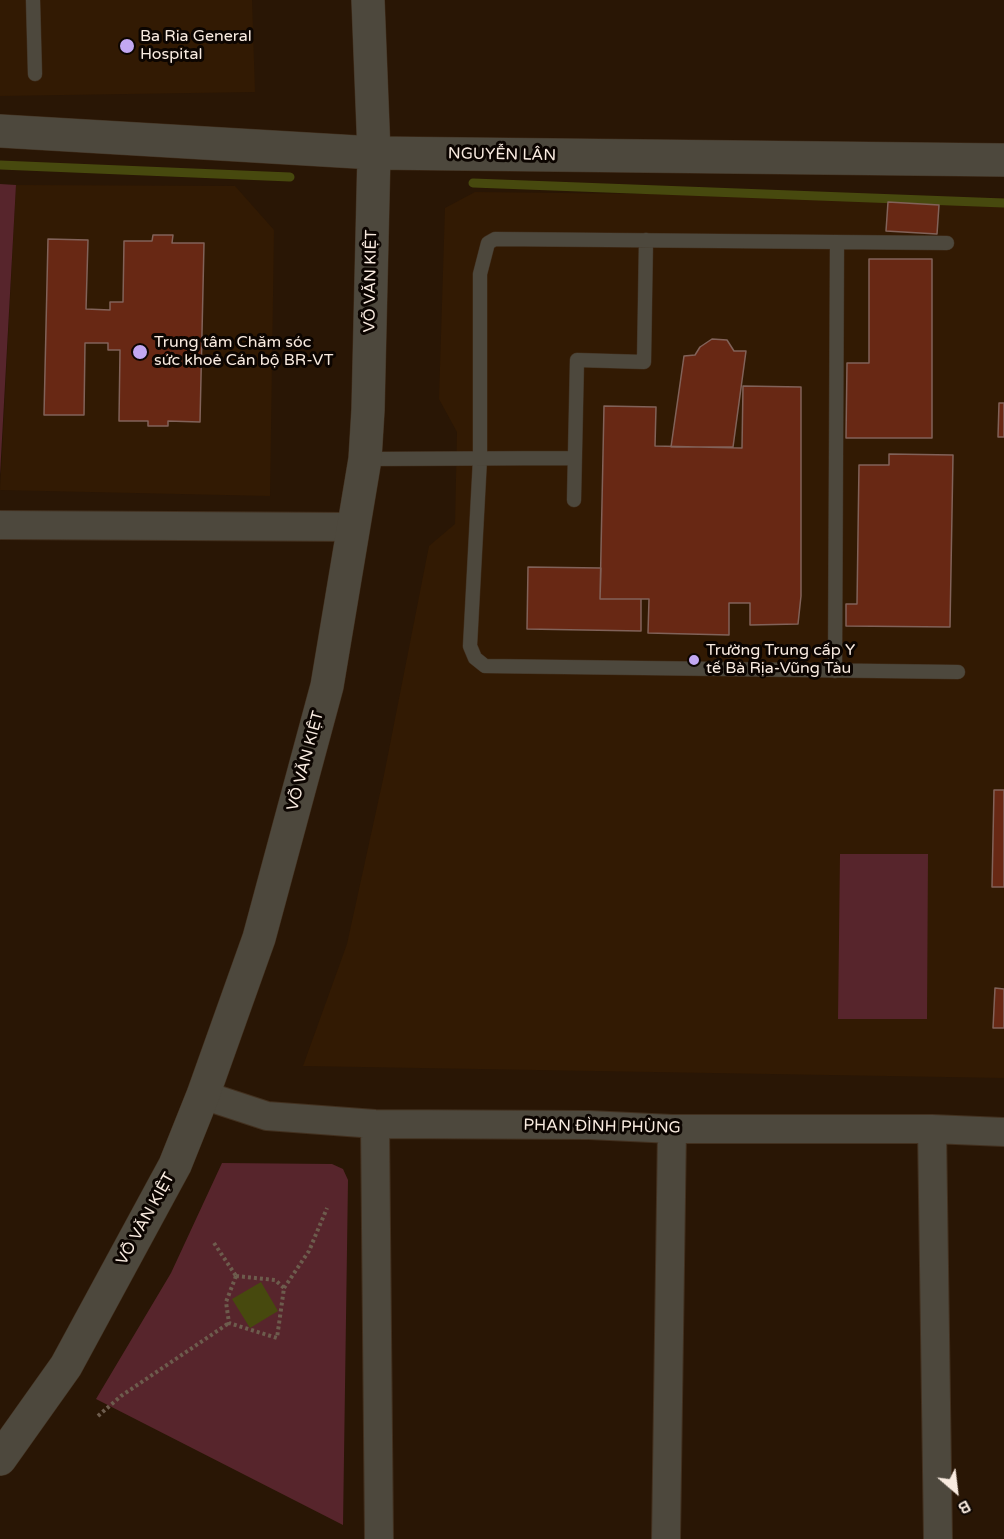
<!DOCTYPE html>
<html>
<head>
<meta charset="utf-8">
<style>
	body { margin:0 }
	#map { position:relative; width:1004px; height:1539px; overflow:hidden; background:#291605; font-family:"Varela Round",sans-serif }
	canvas { display:block }
	.north { position:absolute; left:926px; top:1461px; width:60px; height:60px; -webkit-text-stroke:4px #0c0501; paint-order:stroke; rotate:152deg; font-size:16px; font-weight:700; line-height:24px; text-align:center; color:#f9ebe0 }
	.north::after { content:''; display:block; margin:auto; width:21px; height:27px; background:#f9ebe0; clip-path:polygon(50% 0,100% 100%,50% 72%,0 100%) }
</style>
</head>
<body>
<div id="map">
<canvas width="1004" height="1539"></canvas>
<div class="north">B</div>
</div>
<script>
const ctx = document.querySelector('canvas').getContext('2d');
ctx.lineJoin = 'round';
function fillPath(path, color) {
  ctx.fillStyle = color;
  ctx.fill(path, 'evenodd');
}
function strokePath(path, color, width, dash) {
  ctx.strokeStyle = color;
  ctx.lineWidth = width;
  ctx.lineCap = dash ? 'butt' : 'round';
  ctx.setLineDash(dash || []);
  ctx.stroke(path);
}
function write(font, color, halo, rows, align = 'center') {
  ctx.font = font + ' "Varela Round",sans-serif';
  ctx.lineWidth = 6;
  ctx.setLineDash([]);
  ctx.textBaseline = 'middle';
  ctx.strokeStyle = halo;
  ctx.fillStyle = color;
  for (const [text, x, y, turn = 0] of rows) {
    ctx.save();
    ctx.translate(x, y);
    ctx.rotate((+turn || 0) * Math.PI / 180);
    ctx.textAlign = isNaN(turn) ? turn : align;
    if (halo) ctx.strokeText(text, 0, 0);
    ctx.fillText(text, 0, 0);
    ctx.restore();
  }
}
fillPath(new Path2D(`
	M 0,0 L 252,0 L 255,92 L 0,96 Z
	M 16,185 L 235,186 L 274,230 L 270,496 L 0,490 Z
	M 475,192 L 1004,198 L 1004,1078 L 303,1066 L 347,944 L 384,775 L 429,546 L 455,524 L 457,432 L 439,399 L 445,208 Z`), '#321a03');
fillPath(new Path2D(`
	M 0,184 L 16,185 L 0,475 Z
	M 840,854 L 928,854 L 927,1019 L 838,1019 Z
	M 222,1163 L 332,1164 L 343,1169 L 348,1180 L 343,1525 L 96,1399 L 171,1273 Z`), '#57252c');
fillPath(new Path2D(`
	M 261,1282 L 278,1311 L 250,1328 L 232,1299 Z`), '#47490e');
strokePath(new Path2D(`
	M 0,165 L 290,177
	M 473,183 L 1004,203`), '#47490e', 9);
const building = new Path2D(`
	M 888,202 L 939,205 L 937,234 L 886,231 Z
	M 153,235 L 173,235 L 172,243 L 204,243 L 200,422 L 168,421 L 168,426 L 148,426 L 148,421 L 119,421 L 120,350 L 108,350 L 108,343 L 85,343 L 84,415 L 44,415 L 48,239 L 88,240 L 86,309 L 110,310 L 110,302 L 123,302 L 124,241 L 152,241 Z
	M 869,259 L 932,259 L 932,438 L 846,438 L 847,363 L 869,363 Z
	M 712,339 L 727,340 L 734,351 L 746,351 L 733,447 L 671,447 L 684,356 L 695,355 L 700,347 Z
	M 743,386 L 801,387 L 801,596 L 798,624 L 750,625 L 750,603 L 729,603 L 729,635 L 648,633 L 649,599 L 600,599 L 604,406 L 656,407 L 655,446 L 742,448 Z
	M 999,403 L 1004,403 L 1004,437 L 998,437 Z
	M 889,454 L 953,455 L 950,627 L 846,626 L 846,604 L 857,604 L 859,465 L 889,465 Z
	M 528,567 L 601,568 L 600,599 L 641,599 L 641,631 L 527,629 Z
	M 994,790 L 1004,790 L 1004,887 L 992,887 Z
	M 995,988 L 1004,989 L 1004,1028 L 993,1028 Z`);
fillPath(building, '#682814');
strokePath(building, '#816259', 1.5);
const service = new Path2D(`
	M 33,0 L 35,74
	M 947,243 L 495,239 L 488,243 L 480,274 L 480,459 L 470,646 L 475,658 L 485,666 L 958,672
	M 365,459 L 575,458
	M 574,500 L 577,360 L 644,362 L 646,240
	M 835,671 L 837,243`);
const minor = new Path2D(`
	M 0,525 L 355,527
	M 203,1095 L 267,1116 L 375,1124 L 589,1125 L 672,1129 L 932,1129 L 1004,1132
	M 375,1124 L 379,1539
	M 932,1129 L 938,1539
	M 666,1539 L 672,1129`);
const tertiary = new Path2D(`
	M 0,131 L 374,153 L 1004,160
	M 0,1459 L 66,1366 L 175,1165 L 203,1095 L 259,938 L 327,686 L 365,459 L 368,410 L 374,153 L 368,0`);
strokePath(service, '#42301f', 15);
strokePath(minor, '#42301f', 30);
strokePath(tertiary, '#42301f', 34);
strokePath(new Path2D(`
	M 214,1243 L 236,1276
	M 236,1276 L 275,1280 L 284,1288 L 277,1338 L 229,1323 L 226,1302 Z
	M 284,1288 L 309,1251 L 327,1208
	M 98,1416 L 121,1396 L 229,1323`), '#6d5c4d', 4, [3, 3]);
strokePath(service, '#4d483d', 14);
strokePath(minor, '#4d483d', 28);
strokePath(tertiary, '#4d483d', 33);
for (const [x, y, r, color] of [
	[127,46,8,"#c2a8f2"],
	[140,352,8,"#c2a8f2"],
	[694,660,6,"#c2a8f2"]
]) {
  const dot = new Path2D();
  dot.arc(x, y, r, 0, 2 * Math.PI);
  ctx.fillStyle = color;
  ctx.fill(dot);
  strokePath(dot, '#0c0501', 2);
}
write('16px', '#f9ebe0', '#0c0501', [
	["Ba Ria General",140,37],
	["Hospital",140,55],
	["Trung tâm Chăm sóc",154,343],
	["sức khoẻ Cán bộ BR-VT",154,361],
	["Trường Trung cấp Y",706,651],
	["tế Bà Rịa-Vũng Tàu",706,669]
], 'left');
write('16px', '#f9ebe0', '#0c0501', [
	["NGUYỄN LÂN",502,155,1],
	["VÕ VĂN KIỆT",371,281,-89],
	["VÕ VĂN KIỆT",306,761,-75],
	["PHAN ĐÌNH PHÙNG",602,1127,1],
	["VÕ VĂN KIỆT",146,1219,-61]
]);
</script>
</body>
</html>
